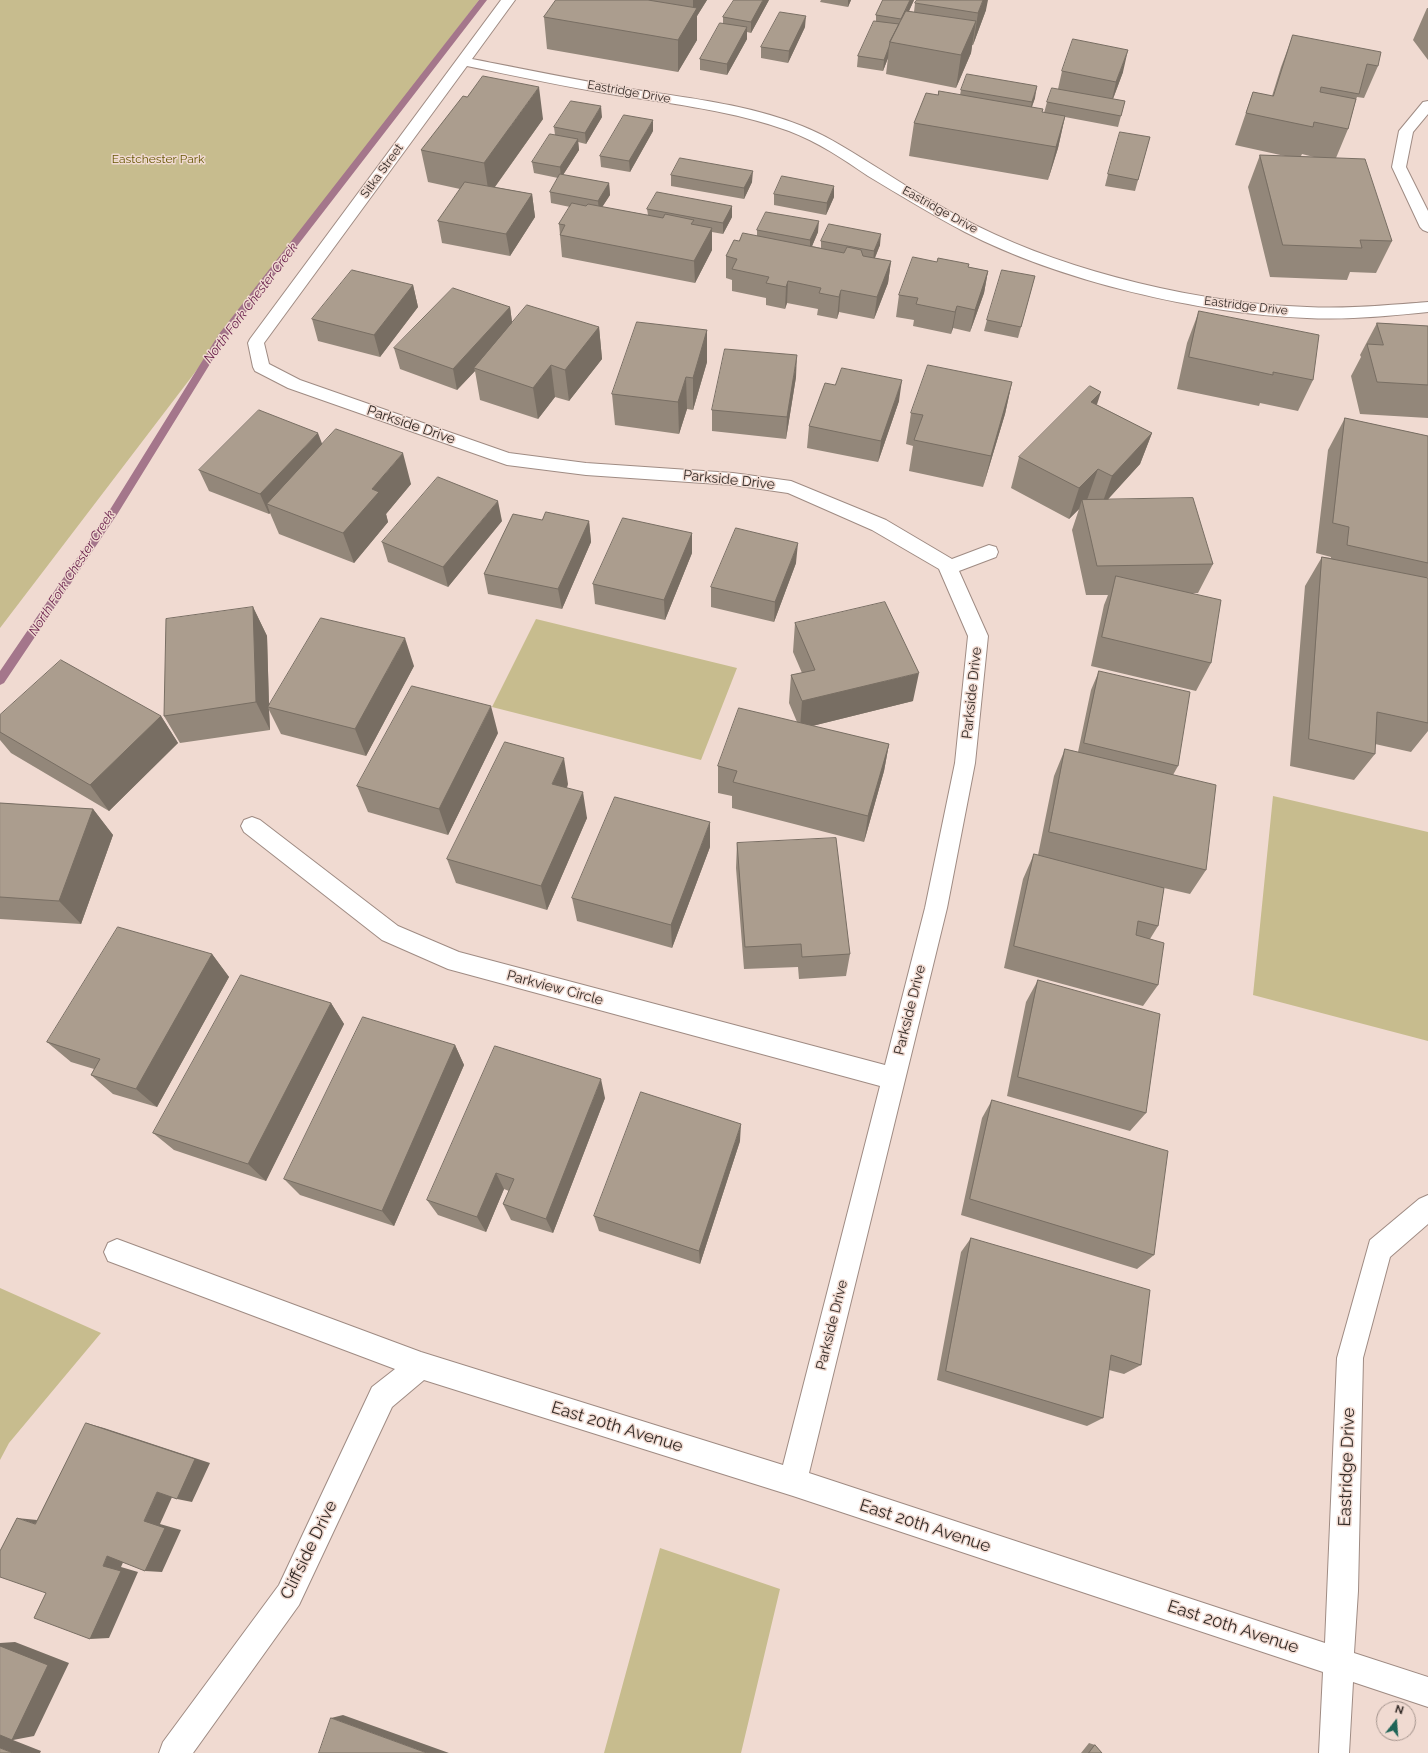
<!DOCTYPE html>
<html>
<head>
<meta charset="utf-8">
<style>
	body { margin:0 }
	#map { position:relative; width:1428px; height:1753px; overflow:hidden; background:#f0dad1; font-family:Raleway,sans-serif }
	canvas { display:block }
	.north { position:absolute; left:1376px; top:1701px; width:40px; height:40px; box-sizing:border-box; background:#f0dad1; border:1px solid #a4948d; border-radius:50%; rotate:17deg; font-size:11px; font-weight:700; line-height:16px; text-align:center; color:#332b27 }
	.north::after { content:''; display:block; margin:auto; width:14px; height:18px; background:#1e6457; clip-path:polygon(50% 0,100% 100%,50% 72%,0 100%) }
</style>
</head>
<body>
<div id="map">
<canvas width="1428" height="1753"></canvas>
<div class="north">N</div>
</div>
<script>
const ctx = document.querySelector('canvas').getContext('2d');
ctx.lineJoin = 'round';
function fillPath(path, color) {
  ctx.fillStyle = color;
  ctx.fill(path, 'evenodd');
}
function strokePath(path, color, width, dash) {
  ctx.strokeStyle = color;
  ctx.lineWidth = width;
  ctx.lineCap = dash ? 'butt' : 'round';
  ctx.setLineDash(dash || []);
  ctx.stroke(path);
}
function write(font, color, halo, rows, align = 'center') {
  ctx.font = font + ' Raleway,sans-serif';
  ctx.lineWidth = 3;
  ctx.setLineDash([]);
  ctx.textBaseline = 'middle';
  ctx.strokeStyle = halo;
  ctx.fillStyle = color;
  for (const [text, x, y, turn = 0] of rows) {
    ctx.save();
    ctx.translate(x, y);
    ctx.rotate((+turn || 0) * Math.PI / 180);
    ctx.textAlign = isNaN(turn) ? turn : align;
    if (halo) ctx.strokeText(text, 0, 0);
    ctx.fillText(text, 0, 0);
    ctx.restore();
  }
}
fillPath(new Path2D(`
	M 0,0 L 479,0 L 0,628 Z
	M 536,619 L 737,668 L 701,760 L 492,707 Z
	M 1273,796 L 1428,832 L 1428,1041 L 1253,995 Z
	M 0,1288 L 101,1333 L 9,1443 L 0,1460 Z
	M 660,1548 L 780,1589 L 741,1753 L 604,1753 Z`), '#c7bc8e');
fillPath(new Path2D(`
	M 479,0 L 487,0 L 226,338 L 118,513 L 4,683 L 0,685 L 0,671 L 111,508 L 219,334 Z`), '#a4768b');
const minor = new Path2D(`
	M 501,0 L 515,0 L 472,59 C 524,69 577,80 630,89 C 688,98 747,104 802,126 C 830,137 855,154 881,170 C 912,190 944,209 977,226 C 1071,273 1203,304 1307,307 C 1348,309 1388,305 1428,302 L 1428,312 C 1388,316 1347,320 1307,318 C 1200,314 1060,281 965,232 C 932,215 900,195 868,176 C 843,159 818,142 789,131 C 734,111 674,104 616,95 C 566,87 516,76 467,66 L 264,343 L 269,364 L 300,380 L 509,453 L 586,463 L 733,473 L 791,481 L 886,520 L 952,559 L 989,545 L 996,547 L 998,552 L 996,557 L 959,571 L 988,636 L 975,763 L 947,908 L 809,1473 L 1325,1643 L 1337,1358 L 1370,1240 L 1419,1199 L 1428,1195 L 1428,1224 L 1390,1257 L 1363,1358 L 1358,1591 L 1354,1653 L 1428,1677 L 1428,1707 L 1353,1682 L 1349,1753 L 1319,1753 L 1323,1672 L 793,1496 L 424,1380 L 392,1407 L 299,1605 L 193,1753 L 159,1753 L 163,1742 L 279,1585 L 372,1387 L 395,1369 L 108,1261 L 104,1252 L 108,1243 L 117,1239 L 421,1352 L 783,1465 L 880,1086 L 448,969 L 382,940 L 244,832 L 241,826 L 244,820 L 252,817 L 260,820 L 398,926 L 459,952 L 885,1065 L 925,908 L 955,763 L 968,636 L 939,569 L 872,530 L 788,493 L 733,485 L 586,475 L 507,465 L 288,388 L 255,371 L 253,367 L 248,343 L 250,339 Z
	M 1428,101 L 1428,114 L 1413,132 L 1406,167 L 1428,211 L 1428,232 L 1423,230 L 1420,227 L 1392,167 L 1399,131 L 1423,102 Z`);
strokePath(minor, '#9f8b83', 2);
fillPath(minor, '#fff');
fillPath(new Path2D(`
	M 556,0 L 707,0 L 697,16 L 697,40 L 678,72 L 547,49 L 544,17 Z
	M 769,0 L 751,33 L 747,32 L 747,39 L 727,75 L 700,70 L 700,59 L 723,24 L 723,17 Z
	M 821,0 L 851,0 L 848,7 L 820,2 Z
	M 883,0 L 914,0 L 909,11 L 914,12 L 915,3 L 986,10 L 973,45 L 972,45 L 971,53 L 956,88 L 886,74 L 888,58 L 883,71 L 857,67 L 858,56 L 876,21 L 876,15 Z
	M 1427,8 L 1428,8 L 1428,60 L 1413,40 Z
	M 805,27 L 788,63 L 761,58 L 761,47 Z
	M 1293,35 L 1378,66 L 1364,98 L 1357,97 L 1355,103 L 1348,129 L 1336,158 L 1392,241 L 1376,273 L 1350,272 L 1347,280 L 1270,277 L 1248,187 L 1260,155 L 1285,156 L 1235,145 L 1253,92 L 1272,96 L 1281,67 ZM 1302,154 L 1314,157 L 1301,156 Z
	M 1062,71 L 1123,72 L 1113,99 L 1125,101 L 1118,127 L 1065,117 L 1058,148 L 1048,180 L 909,156 L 914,123 L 938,95 L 960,95 L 961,90 L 1035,98 L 1032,107 L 1044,113 L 1047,102 L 1058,89 Z
	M 602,117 L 586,144 L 578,142 L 579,150 L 563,175 L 609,183 L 610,195 L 602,207 L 648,215 L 647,209 L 732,206 L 732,217 L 723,234 L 712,232 L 712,250 L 695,283 L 562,257 L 559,224 L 570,207 L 551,203 L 550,192 L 558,178 L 534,173 L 532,162 L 555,135 L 554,127 Z
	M 543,119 L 495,187 L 532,194 L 535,217 L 510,256 L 442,243 L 438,221 L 460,189 L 428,182 L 421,150 Z
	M 653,131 L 630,172 L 601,167 L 600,156 Z
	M 1150,137 L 1135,191 L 1105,186 L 1108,174 Z
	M 671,175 L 752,182 L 744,199 L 671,186 Z
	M 774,194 L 834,197 L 826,215 L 774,205 Z
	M 757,230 L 818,232 L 812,246 L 821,248 L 821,241 L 880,245 L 875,258 L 891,261 L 888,283 L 874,319 L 839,312 L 837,319 L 817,315 L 818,309 L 787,303 L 785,309 L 766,305 L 766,298 L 732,291 L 732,280 L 726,278 L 726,256 L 739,241 L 757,236 Z
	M 968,267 L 988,271 L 984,293 L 970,332 L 953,328 L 951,334 L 913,326 L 914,320 L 896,317 L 899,295 Z
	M 1035,276 L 1018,338 L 984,331 L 987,320 Z
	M 413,285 L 418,307 L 380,357 L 318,341 L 312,319 Z
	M 510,307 L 512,323 L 599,327 L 602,359 L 569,401 L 555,397 L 538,419 L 480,400 L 475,371 L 457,390 L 400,369 L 394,348 Z
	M 1199,311 L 1313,380 L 1298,411 L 1260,403 L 1259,406 L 1177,389 L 1187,343 Z
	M 1377,323 L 1428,326 L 1428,418 L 1360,414 L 1351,376 L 1361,357 L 1360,355 Z
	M 707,330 L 707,362 L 693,410 L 687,409 L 679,434 L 615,425 L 612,394 Z
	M 796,377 L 786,439 L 712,431 L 712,410 Z
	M 1012,382 L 1005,414 L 983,487 L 909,471 L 913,446 L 906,444 L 911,413 Z
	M 899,401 L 878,462 L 807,448 L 809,426 Z
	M 1097,405 L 1152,433 L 1140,464 L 1108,499 L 1213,564 L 1198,593 L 1193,593 L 1211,663 L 1196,691 L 1091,666 L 1104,605 L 1108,595 L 1086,595 L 1072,530 L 1079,509 L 1069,519 L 1011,488 L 1019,457 Z
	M 1345,418 L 1428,436 L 1428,577 L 1427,578 L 1428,578 L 1428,731 L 1411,752 L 1375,744 L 1375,754 L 1354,780 L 1290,766 L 1305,586 L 1322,557 L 1331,558 L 1331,557 L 1316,553 L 1328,450 Z
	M 322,444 L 411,484 L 386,514 L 388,522 L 354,563 L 279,534 L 270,513 L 269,514 L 209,491 L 199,470 Z
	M 542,520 L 589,521 L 591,542 L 562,609 L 488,594 L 484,574 Z
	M 502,521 L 448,587 L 388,562 L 382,542 Z
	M 692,533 L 692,553 L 665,620 L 595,604 L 593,584 Z
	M 796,563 L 774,622 L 711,607 L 711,587 Z
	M 253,607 L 267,636 L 269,704 L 414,666 L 366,756 L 281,734 L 269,710 L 270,730 L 180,743 L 164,716 Z
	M 795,623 L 913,701 L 812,726 L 889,744 L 884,771 L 864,842 L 732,808 L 732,796 L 718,793 L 718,766 L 797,722 L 789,703 L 791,675 L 802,673 L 793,652 Z
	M 1099,671 L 1178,766 L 1173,775 L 1206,870 L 1190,894 L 1164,888 L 1158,926 L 1150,939 L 1158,985 L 1143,1006 L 1004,968 L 1023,879 L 1034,854 L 1038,855 L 1054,776 L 1065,749 L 1078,752 L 1091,690 Z
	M 0,715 L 161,716 L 178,743 L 109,811 L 11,753 L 0,740 Z
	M 498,733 L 448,835 L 368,812 L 357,786 Z
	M 568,784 L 567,788 L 587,818 L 547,910 L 456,883 L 447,859 Z
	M 0,803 L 93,809 L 113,835 L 81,924 L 0,919 Z
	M 737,843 L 850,954 L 846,976 L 799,979 L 798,967 L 744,969 L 736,868 Z
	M 710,847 L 672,948 L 577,921 L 572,898 Z
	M 212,954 L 229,977 L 157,1107 L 113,1094 L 91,1075 L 94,1069 L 71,1062 L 47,1042 Z
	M 1038,980 L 1146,1113 L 1130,1131 L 1007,1096 L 1026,1002 Z
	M 331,1003 L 344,1024 L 266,1181 L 174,1150 L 153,1133 Z
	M 455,1045 L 464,1065 L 394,1226 L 300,1195 L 284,1179 Z
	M 605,1098 L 553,1233 L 511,1220 L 503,1204 L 509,1191 L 504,1189 L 486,1232 L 438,1215 L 427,1200 Z
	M 992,1100 L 1154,1255 L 1137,1269 L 961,1215 L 982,1118 Z
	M 740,1141 L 700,1264 L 599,1231 L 594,1216 Z
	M 971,1238 L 1141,1365 L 1124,1374 L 1109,1370 L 1103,1418 L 1087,1426 L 937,1380 L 961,1252 Z
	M 1089,1743 L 1095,1745 L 1102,1753 L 1081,1753 Z`), '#93877a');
fillPath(new Path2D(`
	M 693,0 L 707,0 L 697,16 L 697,40 L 678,72 L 678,40 L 693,14 Z
	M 763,0 L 769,0 L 751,33 L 751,22 Z
	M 848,0 L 851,0 L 848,7 Z
	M 910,0 L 914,0 L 900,31 L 902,19 Z
	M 983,0 L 988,0 L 986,10 L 973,45 L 978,13 Z
	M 806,16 L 805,27 L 788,63 L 789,51 Z
	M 976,21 L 971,53 L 956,88 L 961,55 Z
	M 747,27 L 747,39 L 727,75 L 727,64 Z
	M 889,47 L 888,58 L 883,71 L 884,60 Z
	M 1128,50 L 1123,72 L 1111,104 L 1116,82 Z
	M 1037,86 L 1035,98 L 1029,114 L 1032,102 Z
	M 539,87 L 543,119 L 489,195 L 484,163 Z
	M 601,106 L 602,117 L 586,144 L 585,133 Z
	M 1065,116 L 1058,148 L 1048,180 L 1056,147 Z
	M 653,120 L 653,131 L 630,172 L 629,161 Z
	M 578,139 L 579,150 L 561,178 L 560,167 Z
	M 753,171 L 752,182 L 744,199 L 744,188 Z
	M 609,183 L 610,195 L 599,212 L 598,201 Z
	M 834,186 L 834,197 L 826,215 L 827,203 Z
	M 532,194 L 535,217 L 510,256 L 506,234 Z
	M 732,206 L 732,217 L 723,234 L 723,223 Z
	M 819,221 L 818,232 L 810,251 L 810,240 Z
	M 712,228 L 712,250 L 695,283 L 694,261 Z
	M 881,234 L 880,245 L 873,262 L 874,251 Z
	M 891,261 L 888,283 L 874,319 L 877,297 Z
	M 988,271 L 984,293 L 970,332 L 975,310 Z
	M 788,281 L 787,303 L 785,309 L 786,287 Z
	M 413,285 L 418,307 L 380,357 L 374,335 Z
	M 841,290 L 839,312 L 837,319 L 839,297 Z
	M 957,306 L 953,328 L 951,334 L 955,312 Z
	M 510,307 L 513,329 L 474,368 L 475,371 L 457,390 L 453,369 Z
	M 599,327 L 602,359 L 569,401 L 565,370 Z
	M 707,330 L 707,362 L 693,410 L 693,378 Z
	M 797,355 L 796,377 L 786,439 L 787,417 Z
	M 551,365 L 555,397 L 538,419 L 533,388 Z
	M 686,377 L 687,409 L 679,434 L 678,402 Z
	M 902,380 L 899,401 L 878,462 L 881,441 Z
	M 1012,382 L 1005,414 L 983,487 L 991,456 Z
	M 1101,392 L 1091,423 L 1091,402 Z
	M 318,433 L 326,454 L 267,504 L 270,513 L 269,514 L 260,494 Z
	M 1152,433 L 1140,464 L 1101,507 L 1112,476 Z
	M 403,453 L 411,484 L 386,514 L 388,522 L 354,563 L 343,533 L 372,489 Z
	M 1098,469 L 1087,500 L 1082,500 L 1079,509 L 1069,519 L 1079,488 Z
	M 498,501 L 502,521 L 448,587 L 443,567 Z
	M 589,521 L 591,542 L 562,609 L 558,589 Z
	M 692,533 L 692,553 L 665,620 L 664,600 Z
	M 798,543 L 796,563 L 774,622 L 775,602 Z
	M 253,607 L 267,636 L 269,707 L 268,707 L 269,710 L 270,730 L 256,702 Z
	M 405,638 L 414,666 L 366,756 L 355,729 Z
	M 919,673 L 913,701 L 800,729 L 802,701 Z
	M 491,706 L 498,733 L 448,835 L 439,809 Z
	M 161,716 L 178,743 L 109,811 L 90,785 Z
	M 889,744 L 884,771 L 864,842 L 868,816 Z
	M 564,758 L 568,784 L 557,810 L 552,784 Z
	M 583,792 L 587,818 L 547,910 L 541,886 Z
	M 93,809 L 113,835 L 81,924 L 59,901 Z
	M 710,822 L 710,847 L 672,948 L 671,925 Z
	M 212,954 L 229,977 L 157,1107 L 136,1089 Z
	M 331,1003 L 344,1024 L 266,1181 L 248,1164 Z
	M 455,1045 L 464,1065 L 394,1226 L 382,1211 Z
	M 601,1079 L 605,1098 L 553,1233 L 546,1219 Z
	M 741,1124 L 740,1141 L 700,1264 L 699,1251 Z
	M 496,1173 L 504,1189 L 486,1232 L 477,1217 Z
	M 86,1423 L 104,1428 L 210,1463 L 192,1502 L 177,1499 Z
	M 157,1492 L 173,1495 L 160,1524 L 181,1530 L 162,1572 L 145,1571 L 144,1521 Z
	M 17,1518 L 37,1520 L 55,1527 L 35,1524 Z
	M 107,1556 L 125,1558 L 121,1567 L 138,1572 L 109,1638 L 90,1639 L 103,1566 Z
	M 15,1642 L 69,1663 L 34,1736 L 13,1740 L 41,1751 L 40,1753 L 13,1753 L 0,1748 L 0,1643 Z
	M 343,1715 L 449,1753 L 427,1753 L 331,1718 Z`), '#786e63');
const building = new Path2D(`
	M 556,0 L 648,0 L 697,8 L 678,40 L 544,17 Z
	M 734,0 L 763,0 L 751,22 L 723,17 Z
	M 883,0 L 910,0 L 901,19 L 876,15 Z
	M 917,0 L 983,0 L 978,13 L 915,3 Z
	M 906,11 L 976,21 L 961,55 L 890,42 Z
	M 780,12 L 806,16 L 789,51 L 761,47 Z
	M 874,21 L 899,24 L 890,42 L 889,47 L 884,60 L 858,56 Z
	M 720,23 L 747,27 L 727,64 L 700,59 Z
	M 1293,35 L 1381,52 L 1378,66 L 1367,64 L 1359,94 L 1321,87 L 1320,92 L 1356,99 L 1348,129 L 1314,122 L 1313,127 L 1246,113 L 1253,92 L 1273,96 Z
	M 1073,39 L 1128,50 L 1116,82 L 1062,71 Z
	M 967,74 L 1037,86 L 1032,102 L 961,90 Z
	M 483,76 L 539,87 L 484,163 L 421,150 L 463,96 L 467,97 Z
	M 1052,88 L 1125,101 L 1121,116 L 1047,102 Z
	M 939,91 L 1043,109 L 1042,112 L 1065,116 L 1056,147 L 914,123 L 926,93 L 938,95 Z
	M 571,101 L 601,106 L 585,133 L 554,127 Z
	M 624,115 L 653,120 L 629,161 L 600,156 Z
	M 1120,132 L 1150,137 L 1138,180 L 1108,174 Z
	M 550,134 L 578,139 L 560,167 L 532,162 Z
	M 1260,155 L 1365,159 L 1392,241 L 1360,240 L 1362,248 L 1283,245 Z
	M 680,158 L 753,171 L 744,188 L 671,175 Z
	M 560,174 L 609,183 L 598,201 L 550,192 Z
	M 782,176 L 834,186 L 827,203 L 774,194 Z
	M 465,182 L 532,194 L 506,234 L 438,221 Z
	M 657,192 L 732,206 L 723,223 L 647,209 Z
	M 572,203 L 586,206 L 588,204 L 663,218 L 665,214 L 694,220 L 691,224 L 712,228 L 694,261 L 560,235 L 565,225 L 559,224 Z
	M 766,212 L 819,221 L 810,240 L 757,230 Z
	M 829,224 L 881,234 L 874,251 L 821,241 Z
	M 743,233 L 844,253 L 847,247 L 861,250 L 863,256 L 891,261 L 877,297 L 841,290 L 839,297 L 819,293 L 821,288 L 788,281 L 786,287 L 766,283 L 769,277 L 732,269 L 737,259 L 726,256 L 734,240 L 739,241 Z
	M 913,257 L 937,262 L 938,258 L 969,264 L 968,267 L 988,271 L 975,310 L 957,306 L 955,312 L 916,304 L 918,298 L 899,295 Z
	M 352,270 L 413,285 L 374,335 L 312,319 Z
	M 1002,270 L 1035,276 L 1021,327 L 987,320 Z
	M 453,288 L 510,307 L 453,369 L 394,348 Z
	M 527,305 L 599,327 L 565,370 L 551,365 L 533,388 L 474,368 Z
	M 1199,311 L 1319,335 L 1313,380 L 1273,372 L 1273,375 L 1189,357 Z
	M 637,322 L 707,330 L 693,378 L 686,377 L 678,402 L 612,394 Z
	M 1377,323 L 1428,326 L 1428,385 L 1377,382 L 1367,344 L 1383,345 Z
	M 725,349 L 797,355 L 787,417 L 712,410 Z
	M 928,365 L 1012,382 L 991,456 L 914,440 L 923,415 L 911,413 Z
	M 842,368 L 902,380 L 881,441 L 809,426 L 825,383 L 835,385 Z
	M 1090,386 L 1101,392 L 1091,402 L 1152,433 L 1112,476 L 1098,469 L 1079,488 L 1019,457 Z
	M 259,410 L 318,433 L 260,494 L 199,470 Z
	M 1345,418 L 1428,436 L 1428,563 L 1347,545 L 1349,527 L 1333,523 Z
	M 336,429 L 403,453 L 372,489 L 379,492 L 343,533 L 267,504 Z
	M 438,477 L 498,501 L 443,567 L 382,542 Z
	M 1193,498 L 1213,564 L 1097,566 L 1082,500 Z
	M 546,512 L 589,521 L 558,589 L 484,574 L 513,514 L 542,520 Z
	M 623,518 L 692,533 L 664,600 L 593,584 Z
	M 736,528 L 798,543 L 775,602 L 711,587 Z
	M 1322,557 L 1428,578 L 1428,723 L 1377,712 L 1375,754 L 1309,739 Z
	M 1116,576 L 1221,600 L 1211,663 L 1102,637 Z
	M 885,602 L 919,673 L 802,701 L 791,675 L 815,670 L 795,623 Z
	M 253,607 L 256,702 L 164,716 L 166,619 Z
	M 321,618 L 405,638 L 355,729 L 268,707 Z
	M 61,660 L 161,716 L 90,785 L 0,732 L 0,715 Z
	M 1099,671 L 1190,692 L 1178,766 L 1084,743 Z
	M 412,686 L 491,706 L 439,809 L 357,786 Z
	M 739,708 L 889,744 L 868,816 L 733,782 L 737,771 L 718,766 Z
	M 505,742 L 564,758 L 552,784 L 583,792 L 541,886 L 447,859 Z
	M 1065,749 L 1216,785 L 1206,870 L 1049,832 Z
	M 615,797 L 710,822 L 671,925 L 572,898 Z
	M 0,803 L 93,809 L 59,901 L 0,897 Z
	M 836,838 L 850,954 L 802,957 L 801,944 L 745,947 L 737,843 Z
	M 1034,854 L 1164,888 L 1158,926 L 1138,921 L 1136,935 L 1164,943 L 1158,985 L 1014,946 Z
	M 118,927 L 212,954 L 136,1089 L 91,1075 L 100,1059 L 47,1042 Z
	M 241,975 L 331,1003 L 248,1164 L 153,1133 Z
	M 1038,980 L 1160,1014 L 1146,1113 L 1018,1077 Z
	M 363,1017 L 455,1045 L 382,1211 L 284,1179 Z
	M 495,1046 L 601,1079 L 546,1219 L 503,1204 L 514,1179 L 496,1173 L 477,1217 L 427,1200 Z
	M 641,1092 L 741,1124 L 699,1251 L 594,1216 Z
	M 992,1100 L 1168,1151 L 1154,1255 L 970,1199 Z
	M 971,1238 L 1150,1290 L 1141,1365 L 1111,1355 L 1103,1418 L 946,1371 Z
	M 86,1423 L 195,1459 L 177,1499 L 157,1492 L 144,1521 L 165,1528 L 145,1571 L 107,1556 L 103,1566 L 121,1571 L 90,1639 L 34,1618 L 46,1593 L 0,1577 L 0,1551 L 17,1518 L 35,1524 Z
	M 0,1646 L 48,1665 L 12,1740 L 0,1735 Z
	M 331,1718 L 427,1753 L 319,1753 Z
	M 1095,1745 L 1102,1753 L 1089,1753 Z
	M 0,1748 L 13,1753 L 0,1753 Z`);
fillPath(building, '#ab9d8e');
strokePath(building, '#786e63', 1);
write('12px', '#332b27', '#f0dad1', [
	["Eastridge Drive",629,92,10],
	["Sitka Street",382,171,-54],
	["Eastridge Drive",940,210,29],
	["Eastridge Drive",1246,306,7]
]);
write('12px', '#675704', '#f0dad1', [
	["Eastchester Park",158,159]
]);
write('italic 13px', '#681e4a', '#f0dad1', [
	["North Fork Chester Creek",251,303,-53],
	["North Fork Chester Creek",72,573,-57]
]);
write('14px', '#332b27', '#f0dad1', [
	["Parkside Drive",411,425,19],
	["Parkside Drive",729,480,6],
	["Parkside Drive",972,693,-84],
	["Parkview Circle",555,988,15],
	["Parkside Drive",910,1010,-76],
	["Parkside Drive",832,1325,-76]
]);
write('17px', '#332b27', '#f0dad1', [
	["East 20th Avenue",617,1427,17],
	["Eastridge Drive",1347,1467,-88],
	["East 20th Avenue",925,1526,18],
	["Cliffside Drive",309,1550,-64],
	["East 20th Avenue",1233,1627,18]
]);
</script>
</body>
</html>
